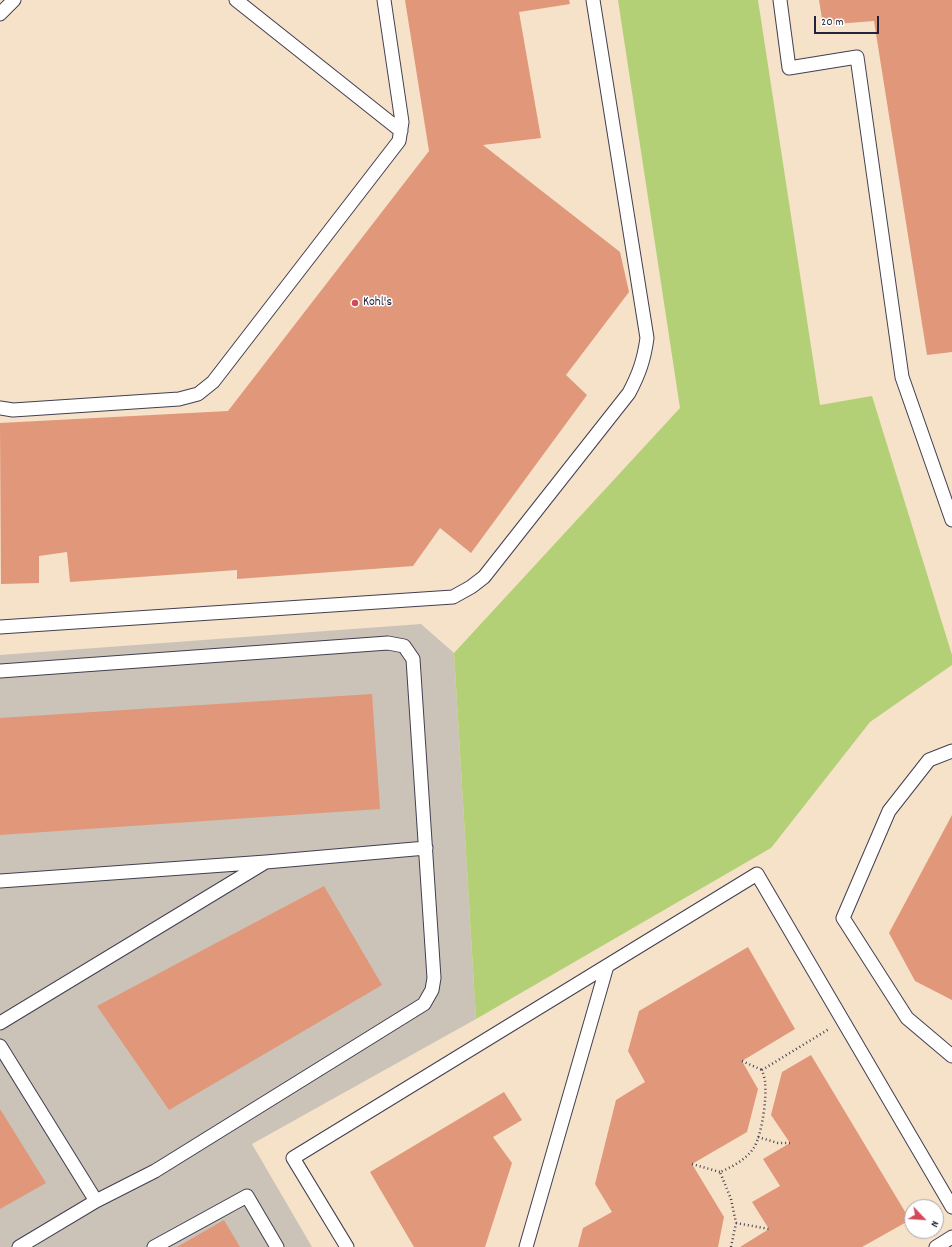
<!DOCTYPE html>
<html>
<head>
<meta charset="utf-8">
<style>
	body { margin:0 }
	#map { position:relative; width:952px; height:1247px; overflow:hidden; background:#f5e2c8; font-family:Dekko,sans-serif }
	canvas { display:block }
	.north { position:absolute; left:904px; top:1199px; width:40px; height:40px; box-sizing:border-box; background:#fff; border:1px solid #a7a7b1; border-radius:50%; rotate:115deg; font-size:11px; font-weight:700; line-height:16px; text-align:center; color:#22223b }
	.north::after { content:''; display:block; margin:auto; width:14px; height:18px; background:#d1495b; clip-path:polygon(50% 0,100% 100%,50% 72%,0 100%) }
	.scale { position:absolute; left:814px; top:16px; width:65px; height:18px; box-sizing:border-box; border:2px solid #22223b; border-top:0; padding-left:5px; font-size:12px; line-height:14px; white-space:nowrap; color:#22223b; -webkit-text-stroke:3px #fff; paint-order:stroke }
</style>
</head>
<body>
<div id="map">
<canvas width="952" height="1247"></canvas>
<div class="north">N</div>
<div class="scale">20 m</div>
</div>
<script>
const ctx = document.querySelector('canvas').getContext('2d');
ctx.lineJoin = 'round';
function fillPath(path, color) {
  ctx.fillStyle = color;
  ctx.fill(path, 'evenodd');
}
function strokePath(path, color, width, dash) {
  ctx.strokeStyle = color;
  ctx.lineWidth = width;
  ctx.lineCap = dash ? 'butt' : 'round';
  ctx.setLineDash(dash || []);
  ctx.stroke(path);
}
function write(font, color, halo, rows, align = 'center') {
  ctx.font = font + ' Dekko,sans-serif';
  ctx.lineWidth = 3;
  ctx.setLineDash([]);
  ctx.textBaseline = 'middle';
  ctx.strokeStyle = halo;
  ctx.fillStyle = color;
  for (const [text, x, y, turn = 0] of rows) {
    ctx.save();
    ctx.translate(x, y);
    ctx.rotate((+turn || 0) * Math.PI / 180);
    ctx.textAlign = isNaN(turn) ? turn : align;
    if (halo) ctx.strokeText(text, 0, 0);
    ctx.fillText(text, 0, 0);
    ctx.restore();
  }
}
fillPath(new Path2D(`
	M 421,624 L 454,653 L 476,1019 L 252,1144 L 312,1247 L 0,1247 L 0,655 Z`), '#cbc3b8');
fillPath(new Path2D(`
	M 618,0 L 758,0 L 820,405 L 872,396 L 952,655 L 952,665 L 870,722 L 771,848 L 476,1019 L 454,653 L 680,408 Z`), '#b3d076');
fillPath(new Path2D(`
	M 405,0 L 569,0 L 570,4 L 519,12 L 541,138 L 483,145 L 620,252 L 629,292 L 566,375 L 587,395 L 471,553 L 440,528 L 413,566 L 237,579 L 237,570 L 70,582 L 67,552 L 39,556 L 39,583 L 1,584 L 0,423 L 228,411 L 429,151 Z
	M 819,0 L 952,0 L 952,352 L 927,355 L 874,21 L 823,25 Z
	M 372,694 L 380,809 L 0,835 L 0,718 Z
	M 952,815 L 952,1000 L 915,981 L 889,933 Z
	M 324,886 L 382,985 L 169,1110 L 97,1006 Z
	M 748,947 L 795,1029 L 742,1061 L 758,1089 L 747,1132 L 692,1164 L 724,1217 L 718,1247 L 578,1247 L 583,1228 L 612,1212 L 595,1184 L 616,1100 L 645,1082 L 628,1051 L 639,1011 Z
	M 811,1055 L 910,1220 L 862,1247 L 740,1247 L 769,1229 L 752,1202 L 780,1186 L 763,1159 L 790,1143 L 771,1115 L 782,1072 Z
	M 504,1092 L 522,1120 L 493,1137 L 512,1163 L 485,1247 L 414,1247 L 370,1172 Z
	M 0,1109 L 46,1183 L 0,1209 Z
	M 224,1220 L 240,1247 L 177,1247 Z`), '#e19779');
const service = new Path2D(`
	M 236,0 L 401,131
	M 780,0 L 789,68 L 857,57 L 902,377 L 952,520
	M 0,14 L 14,0
	M 0,408 L 13,410 L 179,399 L 198,394 L 213,382 L 399,141 L 402,122 L 384,0
	M 0,627 L 453,597 L 471,587 L 484,577 L 629,393 C 639,374 644,360 647,338 L 593,0
	M 0,671 L 388,643 L 404,646 L 413,659 L 434,978 L 432,990 L 424,1004 L 155,1171 L 96,1201 L 19,1247
	M 952,751 L 929,760 L 889,811 L 843,918 L 907,1018 L 952,1056
	M 0,881 L 266,862 L 426,848
	M 0,1023 L 264,863
	M 0,1046 L 96,1201
	M 154,1247 L 247,1196 L 277,1247
	M 347,1247 L 293,1158 L 757,874 L 952,1207
	M 526,1247 L 607,966
	M 936,1247 L 952,1237`);
strokePath(service, '#423f50', 15);
strokePath(new Path2D(`
	M 742,1061 L 762,1070
	M 758,1137 L 778,1143 L 790,1143
	M 692,1164 L 720,1172
	M 736,1223 L 769,1229
	M 731,1247 L 736,1223 L 731,1199 L 720,1172 C 732,1167 745,1160 753,1149 C 762,1136 767,1098 765,1082 C 765,1078 763,1074 762,1070 L 829,1029`), '#423f50', 2.5, [1, 3]);
strokePath(service, '#fff', 13);
for (const [x, y, r, color] of [
	[355,303,4,"#d1495b"]
]) {
  const dot = new Path2D();
  dot.arc(x, y, r, 0, 2 * Math.PI);
  ctx.fillStyle = color;
  ctx.fill(dot);
  strokePath(dot, '#fff', 1.5);
}
write('13px', '#22223b', '#fff', [
	["Kohl's",363,303]
], 'left');
</script>
</body>
</html>
